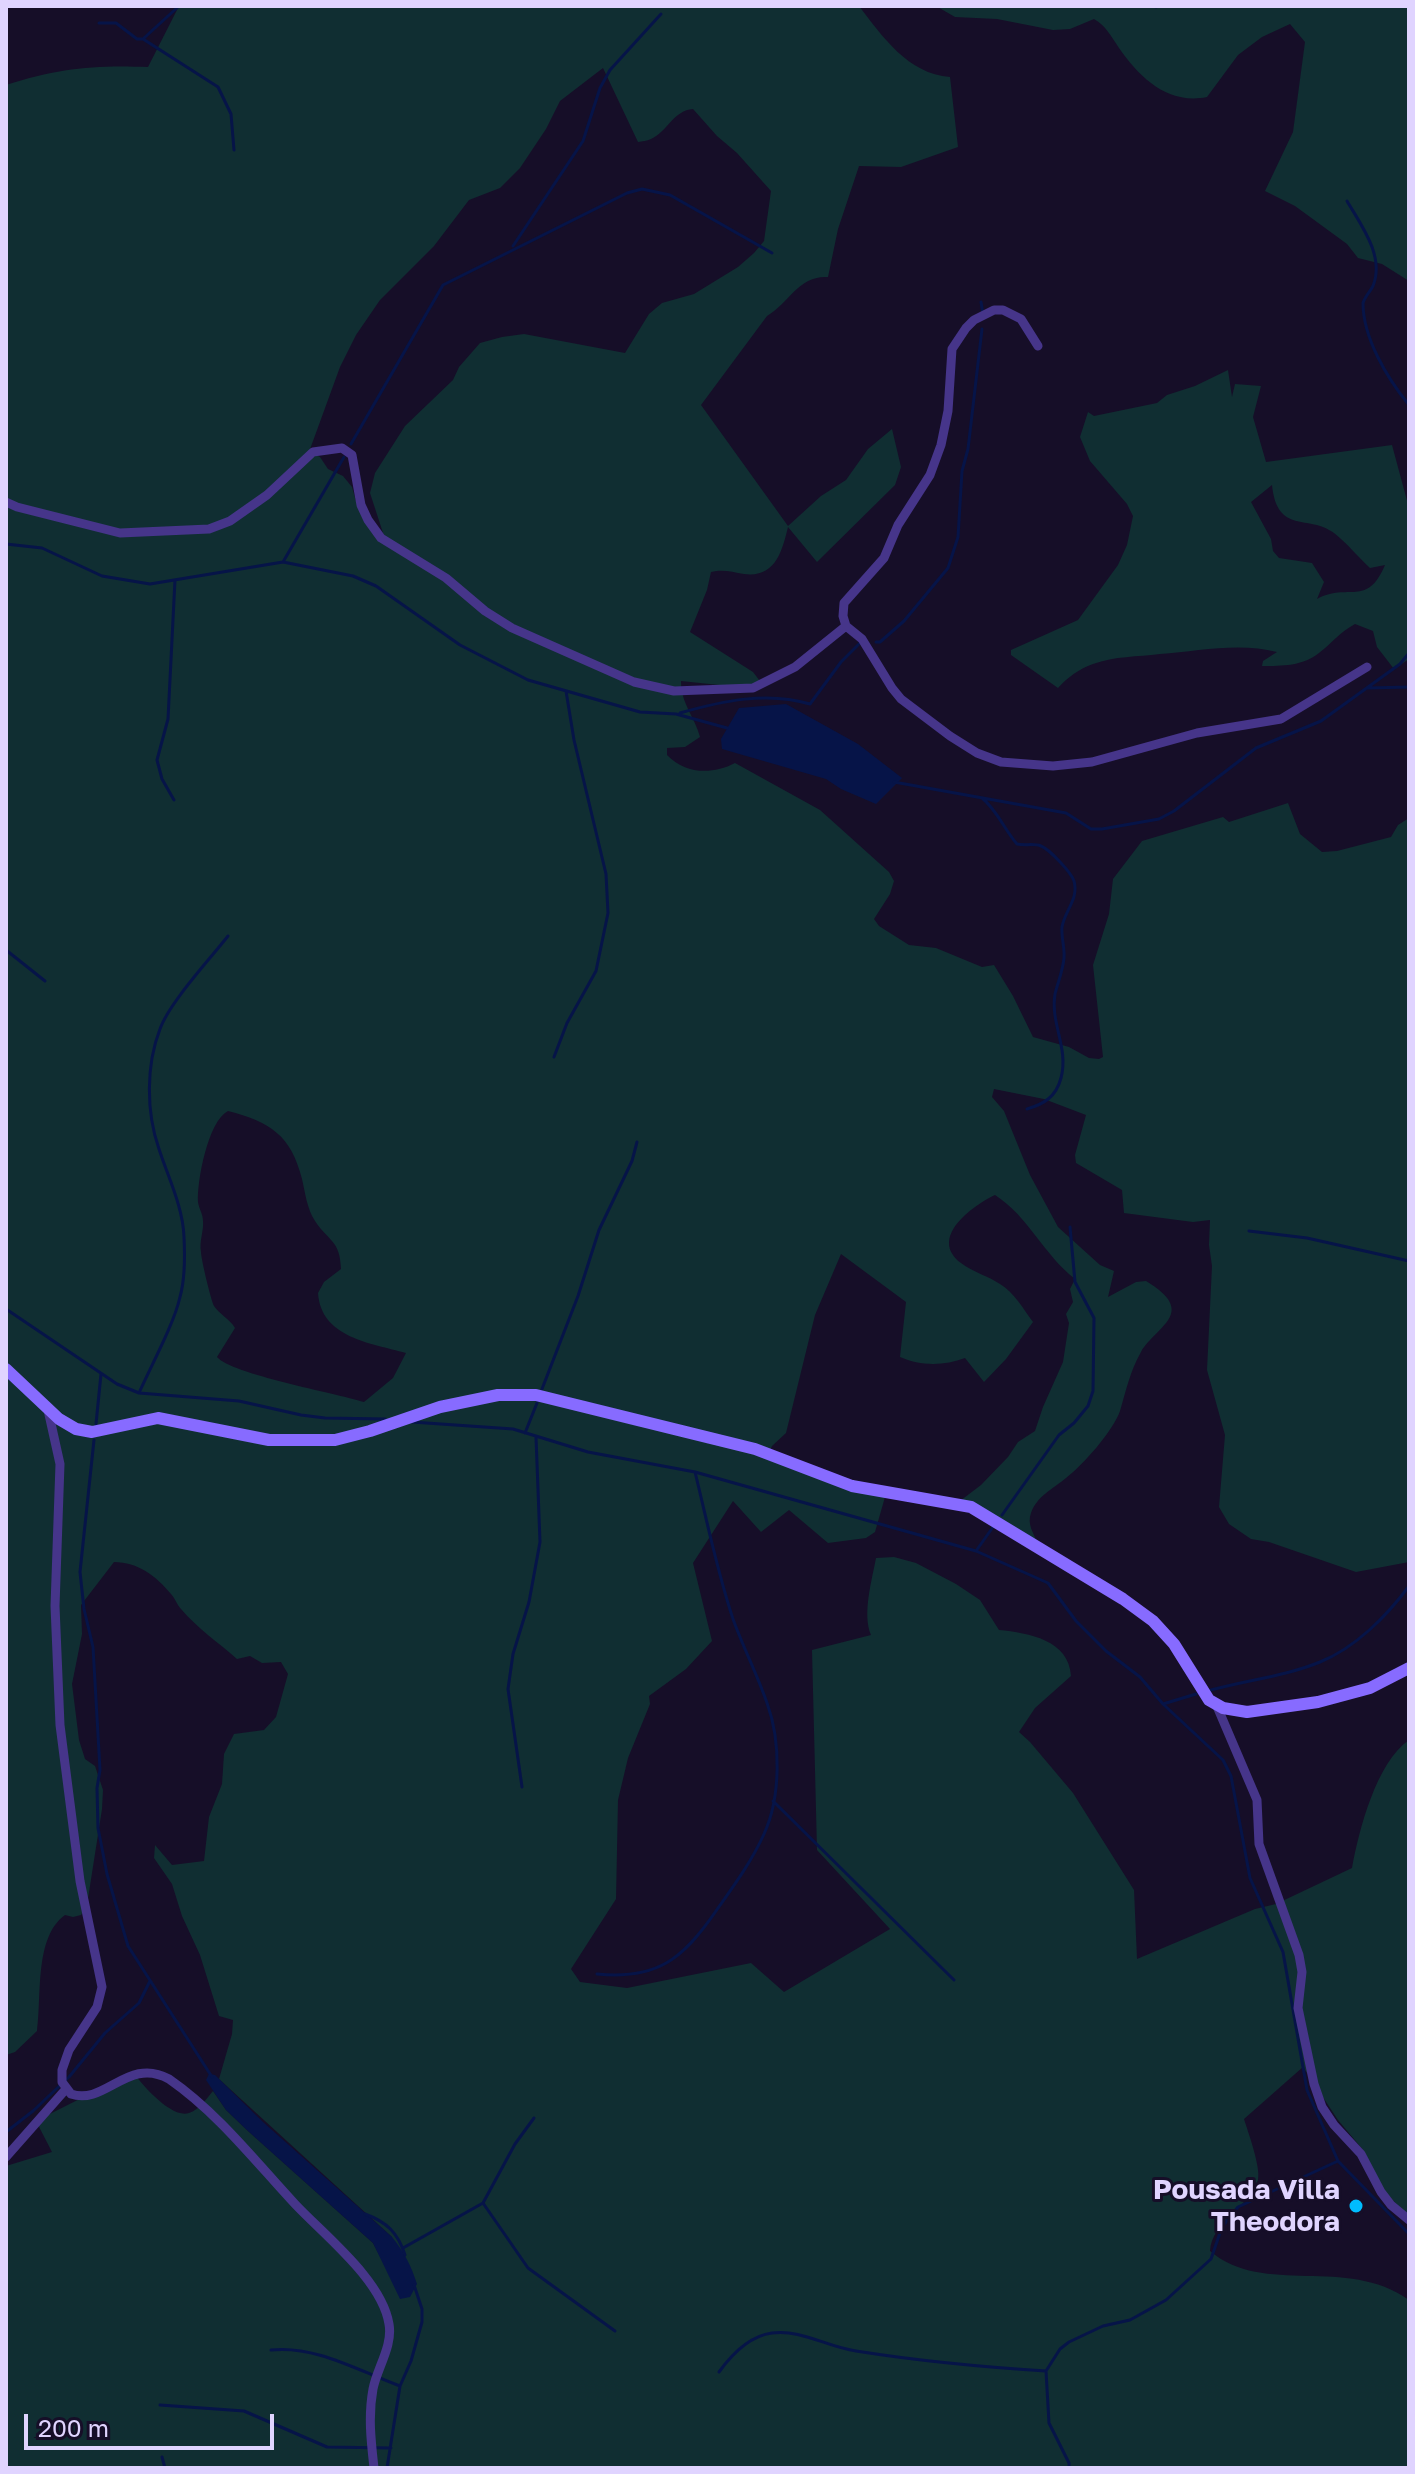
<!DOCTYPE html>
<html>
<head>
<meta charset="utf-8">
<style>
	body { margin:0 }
	#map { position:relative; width:1415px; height:2474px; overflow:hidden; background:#160e28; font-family:"Golos Text",sans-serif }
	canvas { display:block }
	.frame { position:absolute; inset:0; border:8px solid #e0d4ff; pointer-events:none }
	.scale { position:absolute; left:24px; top:2414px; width:250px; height:36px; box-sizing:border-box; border:4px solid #e0d4ff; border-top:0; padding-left:10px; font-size:24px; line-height:28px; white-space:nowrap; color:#e0d4ff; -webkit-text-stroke:6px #160e28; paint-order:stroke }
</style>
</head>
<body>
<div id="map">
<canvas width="1415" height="2474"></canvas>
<div class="frame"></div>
<div class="scale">200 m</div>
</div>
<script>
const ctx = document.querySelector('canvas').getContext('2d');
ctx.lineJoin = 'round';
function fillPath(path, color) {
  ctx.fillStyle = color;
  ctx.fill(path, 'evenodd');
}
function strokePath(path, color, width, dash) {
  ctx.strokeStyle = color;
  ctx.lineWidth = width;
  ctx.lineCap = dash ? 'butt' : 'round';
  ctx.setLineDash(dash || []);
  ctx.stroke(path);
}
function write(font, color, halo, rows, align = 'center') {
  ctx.font = font + ' "Golos Text",sans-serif';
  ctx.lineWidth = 6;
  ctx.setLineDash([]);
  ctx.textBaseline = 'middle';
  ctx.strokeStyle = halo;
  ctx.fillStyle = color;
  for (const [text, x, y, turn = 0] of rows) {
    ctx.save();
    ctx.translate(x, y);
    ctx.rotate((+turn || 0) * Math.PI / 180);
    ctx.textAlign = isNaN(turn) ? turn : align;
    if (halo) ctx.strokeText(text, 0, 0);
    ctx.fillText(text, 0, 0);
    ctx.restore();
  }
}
fillPath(new Path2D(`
	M 179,6 L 859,6 C 882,36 908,74 950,77 L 958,147 L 901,167 L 859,166 L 838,229 L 828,277 C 799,275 789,303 767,316 L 701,405 L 788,526 L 821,496 L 846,480 L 868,449 L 892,429 L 901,467 L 895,485 L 817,562 L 788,527 C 782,552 775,578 744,574 C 732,572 723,569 711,572 L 707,590 L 690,632 L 753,672 L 763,685 L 738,687 L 681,681 C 681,704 695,717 700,737 L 685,747 L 667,748 L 667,755 C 685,774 712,775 735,763 L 820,810 L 889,872 L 894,881 L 890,894 L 874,919 L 879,926 L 909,945 L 936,948 L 982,967 L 994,965 L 1013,996 L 1033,1037 L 1069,1047 L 1089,1058 L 1099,1059 L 1103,1057 L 1093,965 L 1109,914 L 1113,879 L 1142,841 L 1223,817 L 1229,822 L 1288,803 L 1300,834 L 1322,852 L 1337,851 L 1391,837 L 1398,825 L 1409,818 L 1409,1562 L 1356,1572 L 1269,1542 L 1251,1539 L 1229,1524 L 1219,1507 L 1225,1435 L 1207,1370 L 1212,1266 L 1209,1245 L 1210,1220 L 1193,1222 L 1124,1213 L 1122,1190 L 1076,1163 L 1075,1155 L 1086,1115 L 1044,1099 L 994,1089 L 992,1097 L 1004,1111 L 1030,1175 L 1058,1227 L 1100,1265 L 1114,1271 L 1108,1297 L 1136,1282 L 1146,1281 C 1199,1313 1156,1326 1141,1352 C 1130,1371 1126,1391 1120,1411 C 1113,1431 1083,1465 1066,1478 C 1053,1489 1037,1496 1031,1513 C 1027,1524 1033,1532 1037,1542 L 956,1504 L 981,1485 L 1008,1457 L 1018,1442 L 1035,1431 L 1043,1407 L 1063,1362 L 1069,1323 L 1066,1314 L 1073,1302 L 1070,1289 L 1075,1279 C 1044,1255 1028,1216 995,1195 C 972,1206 928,1238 961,1263 C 973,1272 988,1276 1000,1284 C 1014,1292 1024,1310 1033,1322 L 1006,1359 L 984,1382 L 965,1358 C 944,1366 920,1366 900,1357 L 906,1302 L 841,1254 L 815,1315 L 786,1433 L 772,1446 L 770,1451 L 819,1470 L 887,1490 L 875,1532 L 866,1538 L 828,1543 L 789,1510 L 761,1532 L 733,1501 L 693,1563 L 712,1641 L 686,1669 L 649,1696 L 650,1704 L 628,1758 L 618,1800 L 616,1899 L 571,1969 L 580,1982 L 627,1988 L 751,1963 L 784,1992 L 890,1929 L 817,1850 L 812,1650 L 871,1635 C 862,1614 872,1580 876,1558 L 894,1557 L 916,1563 L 956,1584 L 980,1600 L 999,1630 C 1029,1633 1069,1640 1071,1676 L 1035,1708 L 1019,1732 L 1030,1742 L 1073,1793 L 1134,1890 L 1137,1959 L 1255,1909 L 1276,1904 L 1352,1868 C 1359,1830 1376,1763 1409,1740 L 1409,2217 L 1384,2191 L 1364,2151 L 1338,2120 L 1303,2067 L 1244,2119 C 1248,2132 1261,2167 1258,2180 C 1249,2208 1212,2221 1210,2251 C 1264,2297 1346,2255 1409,2300 L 1409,2468 L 6,2468 L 6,2166 L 52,2152 L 36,2121 L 133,2072 C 142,2085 172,2119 189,2113 C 199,2110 207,2098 213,2091 L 226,2110 L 248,2131 L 373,2243 L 383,2262 L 392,2237 L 219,2079 L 232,2034 L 233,2020 L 219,2016 L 200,1955 L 182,1916 L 172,1884 L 154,1858 L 155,1845 L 172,1865 L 204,1861 L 209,1817 L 222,1784 L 224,1754 L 234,1734 L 264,1730 L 276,1717 L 288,1674 L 281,1662 L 262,1663 L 250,1656 L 237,1659 C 219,1643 197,1628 181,1609 C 177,1605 175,1598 171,1594 C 156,1576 138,1562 114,1562 L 81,1605 L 82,1634 L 72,1684 L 79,1740 L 85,1759 L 95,1766 L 103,1790 L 102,1809 L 87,1905 L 81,1915 L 73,1917 L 65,1915 C 34,1937 42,1997 37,2031 L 15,2052 L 6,2055 L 6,85 C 59,68 93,65 148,67 ZM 603,68 L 638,142 C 642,141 647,141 651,139 C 667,132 674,110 693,109 L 717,136 L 737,153 L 771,191 L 764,241 L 754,253 L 738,267 L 694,294 L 662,303 L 649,314 L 625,353 L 524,334 L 502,337 L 480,343 L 459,367 L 453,380 L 405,426 L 375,473 L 370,493 L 385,539 L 356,501 L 352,487 L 343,476 L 328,469 L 320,457 L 309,452 L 340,367 L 356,335 L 380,300 L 434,246 L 469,200 L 500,188 L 520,168 L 546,129 L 560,101 ZM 228,1111 C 270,1122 291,1135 302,1179 C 305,1192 307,1209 315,1221 C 329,1242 340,1240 341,1269 L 324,1282 L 318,1293 C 321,1338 371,1343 406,1353 L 393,1378 L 364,1402 C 335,1393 231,1374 217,1357 L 235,1328 C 230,1319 219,1314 214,1306 C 211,1300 201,1259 201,1252 C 199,1241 204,1231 203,1221 C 203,1214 199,1209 198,1202 C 197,1181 208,1121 228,1111 Z
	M 936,6 L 1409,6 L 1409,281 L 1382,264 L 1358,258 L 1347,244 L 1295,206 L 1265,191 L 1293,132 L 1305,42 L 1290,24 L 1262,37 L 1238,55 L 1207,97 C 1168,105 1140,78 1119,48 C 1111,36 1106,26 1094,19 L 1070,29 L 1053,30 L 997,19 L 955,17 Z
	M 1228,370 L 1232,397 L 1235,384 L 1261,386 L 1253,417 L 1266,462 L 1392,445 L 1409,508 L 1409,659 L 1394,669 L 1377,647 L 1373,631 L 1355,624 C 1340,632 1332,643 1319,653 C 1303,666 1282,666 1262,666 L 1263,661 L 1277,652 C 1240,642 1198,651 1160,654 C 1137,657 1115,656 1093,664 C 1079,669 1068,677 1058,688 L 1011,655 L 1011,650 L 1078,620 L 1118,565 L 1127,545 L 1133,516 L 1127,504 L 1090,461 L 1080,437 L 1088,412 L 1094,416 L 1157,403 L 1167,395 L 1195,386 ZM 1272,485 C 1277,535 1309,514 1334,533 C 1347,543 1358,557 1370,568 L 1385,565 C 1367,608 1348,582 1317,599 L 1324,582 L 1312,563 L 1279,558 L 1273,551 L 1271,539 L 1251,502 Z`), '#102e32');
fillPath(new Path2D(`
	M 786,704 L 858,744 L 902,778 L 876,804 L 841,789 L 826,779 L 722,749 L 721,739 L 739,708 Z
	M 209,2074 L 215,2075 L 263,2122 L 392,2237 C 404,2252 411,2265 417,2284 L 410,2297 L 400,2299 L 373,2243 L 248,2131 L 226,2110 L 206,2080 Z`), '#061448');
strokePath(new Path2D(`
	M 1156,7 L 1156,6
	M 99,23 L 116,23 L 137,39 L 143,39 L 218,87 L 231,114 L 234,150
	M 144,38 L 179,6
	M 1347,201 C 1361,225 1385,256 1373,286 C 1370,292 1365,296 1363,303 C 1363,338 1387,378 1409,405
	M 513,246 L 583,141 L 600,88 L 610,70 L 661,14
	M 981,302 L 983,314
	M 351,444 L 443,285 L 627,193 L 642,189 L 670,195 L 772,253
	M 6,544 L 42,548 L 102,576 L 150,584 L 283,562 L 353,576 L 376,586 L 460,645 L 528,680 L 640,712 L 676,714 L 727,728
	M 283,562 L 344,457
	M 876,642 L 880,642 L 904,621 L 948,568 L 958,537 L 962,471 L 968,449 L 982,329
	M 1368,688 L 1409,687
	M 680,713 C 722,701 767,691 810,704 L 841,662 L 860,643
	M 894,782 L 1066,813 L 1091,829 L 1102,829 L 1159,819 L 1174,811 L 1256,748 L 1321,721 L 1400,664 L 1409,653
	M 982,798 C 997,810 1004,829 1017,844 C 1025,846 1034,843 1041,846 C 1049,849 1071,872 1074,881 C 1079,899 1065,910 1062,927 C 1061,937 1065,948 1064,958 C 1063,970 1058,982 1055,994 C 1050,1023 1069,1048 1061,1078 C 1056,1097 1044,1104 1027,1109
	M 174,800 L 162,779 L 157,760 L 168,719 L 175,580
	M 6,950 L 45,981
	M 554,1057 L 567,1023 L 596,971 L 608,913 L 606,874 L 574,740 L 566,691
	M 1249,1231 L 1307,1238 L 1409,1261
	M 6,1309 L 117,1384 L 139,1393 L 239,1401 L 301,1415 L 325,1418 L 385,1419
	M 542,1389 L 578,1296 L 599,1230 L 632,1161 L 637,1142
	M 139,1393 C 151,1366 174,1324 180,1297 C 185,1279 185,1256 184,1237 C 183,1207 168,1177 159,1149 C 146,1112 146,1065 160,1029 C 169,1003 210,959 228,936
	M 412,1422 L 513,1429 L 588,1452 L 695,1472 L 976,1551 L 1048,1583 L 1076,1621 L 1106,1651 L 1140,1677 L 1163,1704 L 1223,1760 L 1231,1776 L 1250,1878 L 1283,1952 L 1307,2090 L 1338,2161 L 1409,2234
	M 96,1424 L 101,1374
	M 525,1433 L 537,1403
	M 94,1440 L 80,1572 L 84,1609 L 93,1647 L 100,1770 L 97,1788 L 98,1828 L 107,1874 L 128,1946 L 212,2077
	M 1002,1515 L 1059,1435 L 1074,1423 L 1088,1406 L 1093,1391 L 1094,1318 L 1075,1282 L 1070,1227
	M 976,1551 L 993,1527
	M 1211,1690 C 1247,1680 1286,1676 1320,1662 C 1355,1648 1387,1616 1409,1586
	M 1163,1704 L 1196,1694
	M 522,1787 L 508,1689 L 513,1654 L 529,1602 L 540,1542 L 536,1437
	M 773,1801 L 954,1980
	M 597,1974 C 657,1980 683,1959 716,1911 C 733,1887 752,1861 764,1834 C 781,1797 781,1741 767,1703 C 757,1674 743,1647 733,1619 C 717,1571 707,1521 695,1472
	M 6,2132 L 33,2111 L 69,2077 L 105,2033 L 139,2003 L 150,1981
	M 483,2203 L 528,2268 L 615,2331
	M 365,2214 C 387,2222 398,2233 405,2255
	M 403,2248 L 483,2203 L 515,2144 L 534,2118
	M 271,2350 C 315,2345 359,2371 400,2386
	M 719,2372 C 732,2354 749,2336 772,2333 C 801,2329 827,2347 856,2351 C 919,2361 982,2367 1046,2371
	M 160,2405 L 244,2411 L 327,2447 L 391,2448
	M 162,2457 L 165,2468
	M 387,2468 L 400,2386 L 411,2361 L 422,2322 L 422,2309 L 414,2285
	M 1069,2468 L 1069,2463 L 1049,2423 L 1046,2371 L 1060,2349 L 1069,2342 L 1103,2326 L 1130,2320 L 1166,2300 L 1211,2259 L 1222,2227 L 1238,2207 L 1338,2161`), '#061448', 3);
strokePath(new Path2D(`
	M 1038,346 L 1021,319 L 1003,310 L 994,310 L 974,320 L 966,328 L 952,349 L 948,411 L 941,445 L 930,475 L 898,525 L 884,558 L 844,603 L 843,616 L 846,626 L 862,639 L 892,688 L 901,699 L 950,736 L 977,753 L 1001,762 L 1053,766 L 1092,762 L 1197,733 L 1281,719 L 1367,667
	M 6,502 L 17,507 L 120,533 L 209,529 L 230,521 L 267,495 L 313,452 L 342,448 L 352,455 L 361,505 L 368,520 L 381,538 L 446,578 L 485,611 L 512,628 L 634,682 L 674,691 L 753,688 L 795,667 L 846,626
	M 48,1410 L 60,1464 L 55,1606 L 60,1725 L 80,1881 L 102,1987 L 97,2007 L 69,2050 L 62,2070 L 62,2082 L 71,2094 C 105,2106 128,2056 169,2079 C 218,2113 255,2161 295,2204 C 324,2235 382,2280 389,2324 C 393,2346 377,2368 373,2389 C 368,2416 371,2441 374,2468
	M 1216,1704 L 1257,1800 L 1259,1844 L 1299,1955 L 1302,1972 L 1298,2008 L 1314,2084 L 1322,2107 L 1334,2125 L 1361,2154 L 1381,2192 L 1391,2205 L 1409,2220
	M 6,2157 L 66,2089`), '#46358a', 9);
strokePath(new Path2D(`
	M 6,1369 L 59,1419 L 76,1429 L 92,1432 L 158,1418 L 269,1440 L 335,1440 L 370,1431 L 440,1407 L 498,1395 L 536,1395 L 755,1449 L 852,1486 L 971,1507 L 1123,1599 L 1153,1621 L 1174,1644 L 1209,1700 L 1223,1708 L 1247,1712 L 1318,1702 L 1370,1688 L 1409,1668`), '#876bff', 12);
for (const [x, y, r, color] of [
	[1356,2206,8,"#00bcff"]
]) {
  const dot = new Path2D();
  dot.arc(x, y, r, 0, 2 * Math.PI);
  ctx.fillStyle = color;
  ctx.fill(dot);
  strokePath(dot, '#160e28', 3);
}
write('bold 28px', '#e0d4ff', '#160e28', [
	["Pousada Villa",1340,2190],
	["Theodora",1340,2222]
], 'right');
</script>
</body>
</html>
